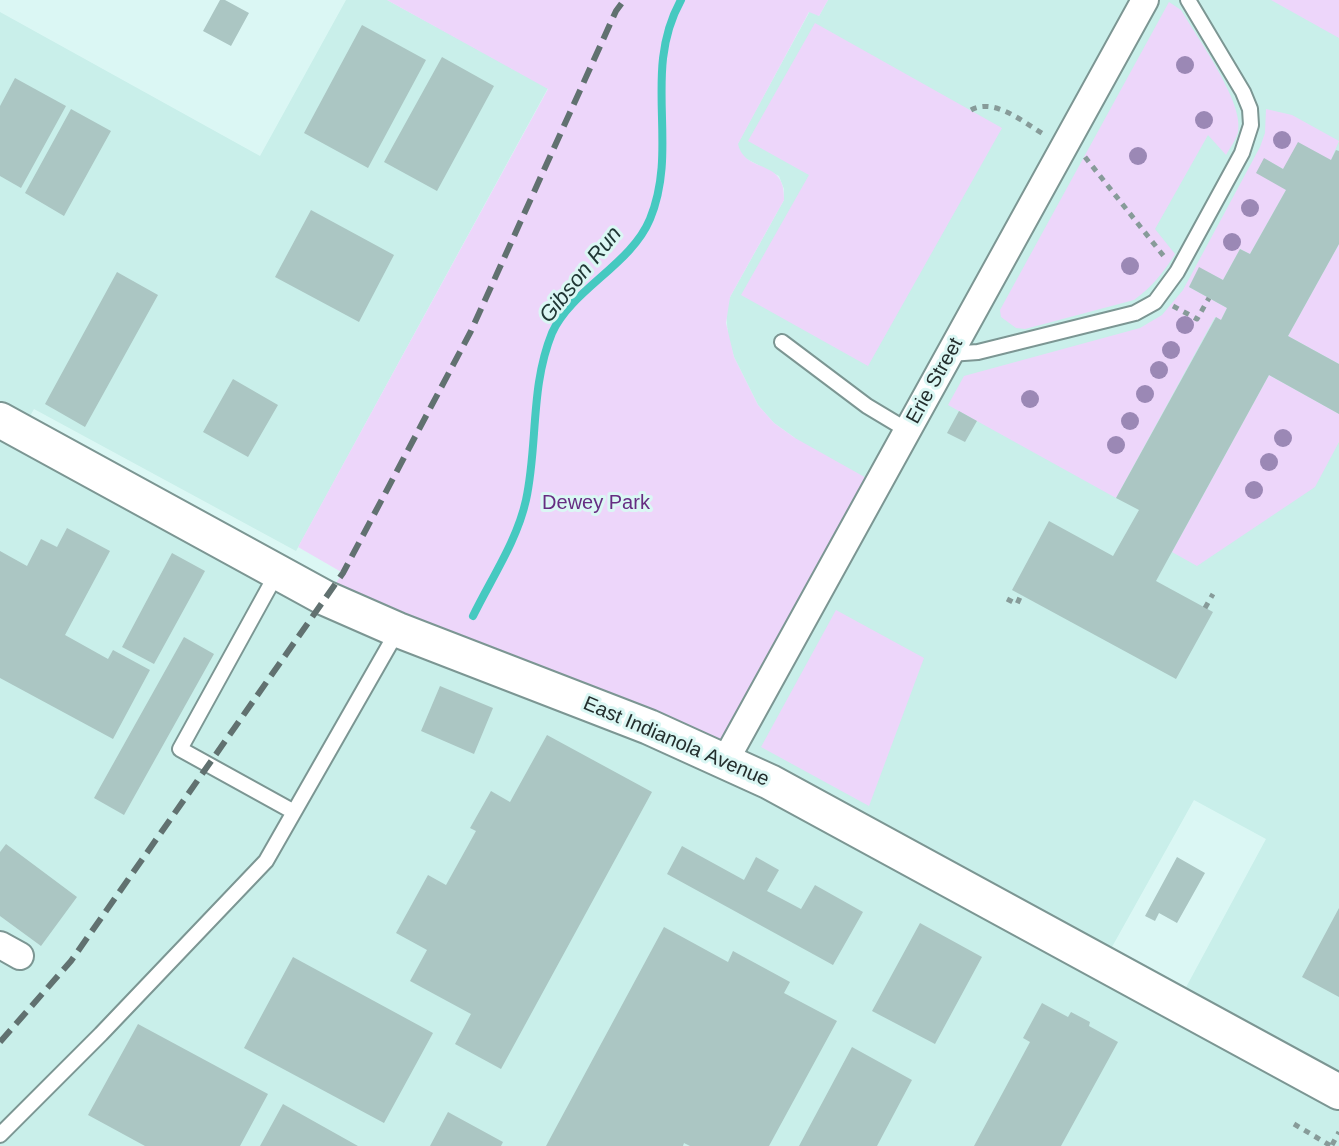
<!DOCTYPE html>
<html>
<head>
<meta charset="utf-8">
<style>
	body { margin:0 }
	canvas { display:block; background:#dbf7f4 }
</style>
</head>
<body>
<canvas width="1339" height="1146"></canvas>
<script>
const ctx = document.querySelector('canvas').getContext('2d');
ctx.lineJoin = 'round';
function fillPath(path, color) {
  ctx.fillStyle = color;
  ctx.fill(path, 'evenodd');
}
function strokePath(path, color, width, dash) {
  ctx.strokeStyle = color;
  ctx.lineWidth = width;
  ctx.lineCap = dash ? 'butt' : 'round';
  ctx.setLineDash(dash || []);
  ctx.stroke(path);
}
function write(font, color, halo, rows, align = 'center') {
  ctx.font = font + ' Helvetica,sans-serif';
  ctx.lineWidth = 6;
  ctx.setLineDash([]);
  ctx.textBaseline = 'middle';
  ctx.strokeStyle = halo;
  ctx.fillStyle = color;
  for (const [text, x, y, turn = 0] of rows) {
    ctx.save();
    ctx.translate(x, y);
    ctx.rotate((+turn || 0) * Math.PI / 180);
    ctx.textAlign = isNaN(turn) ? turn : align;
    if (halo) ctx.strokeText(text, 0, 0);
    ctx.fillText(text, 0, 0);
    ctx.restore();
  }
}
fillPath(new Path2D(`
	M 346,0 L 387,0 L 548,88 L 296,551 L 34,409 L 21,432 L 325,598 L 795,438 L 774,423 L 758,405 L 734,357 L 728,336 L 726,310 L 730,297 L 784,200 L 784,189 L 779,176 L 745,158 L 739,151 L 737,145 L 810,11 L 819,16 L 828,0 L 1339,0 L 1339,1146 L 0,1146 L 0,12 L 260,156 ZM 1194,800 L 1266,839 L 1177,1004 L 1103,963 Z`), '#c9efea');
fillPath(new Path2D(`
	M 387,0 L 828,0 L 819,16 L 809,12 L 738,144 C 745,175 786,157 784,200 L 730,297 L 726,323 L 734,357 L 758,405 L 774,423 L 795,438 L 877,484 L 725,761 L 325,598 L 343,573 L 298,547 L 548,89 Z
	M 1271,0 L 1339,0 L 1339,38 Z
	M 1169,2 L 1181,10 C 1196,36 1245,103 1238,132 C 1236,140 1230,148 1226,155 L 1208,135 L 1155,229 L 1175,254 C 1163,273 1152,287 1134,300 L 1025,329 L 1016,328 L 1001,317 L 1000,310 Z
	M 815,23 L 1002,128 L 868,366 L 741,295 L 809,175 L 748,141 Z
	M 1266,109 L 1292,115 L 1339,141 L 1331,160 L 1283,169 L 1265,159 L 1286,190 L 1250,254 L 1240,249 L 1223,280 L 1199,268 L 1189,287 L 1227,308 L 1221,320 L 1215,317 L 1116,498 L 948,405 L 964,376 L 1140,328 L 1162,315 L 1183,290 L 1260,147 L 1265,133 Z
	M 1339,244 L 1339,364 L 1288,336 Z
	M 1269,375 L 1339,414 L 1339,442 L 1315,487 L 1197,566 L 1172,552 Z
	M 836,610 L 924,658 L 869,806 L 761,747 Z`), '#edd6fa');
strokePath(new Path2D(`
	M 473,616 C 491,579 517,541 526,500 C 538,445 530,387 552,333 C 572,289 631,265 650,219 C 680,146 641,72 681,0`), '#46c9c0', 8);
fillPath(new Path2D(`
	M 220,0 L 225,0 L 249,13 L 231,46 L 203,31 Z
	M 362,25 L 426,60 L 368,168 L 304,133 Z
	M 442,57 L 494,86 L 437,191 L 384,162 Z
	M 15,78 L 66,106 L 21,188 L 0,176 L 0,106 Z
	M 71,109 L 111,131 L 64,216 L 25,193 Z
	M 1298,142 L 1331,160 L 1336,150 L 1339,151 L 1339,244 L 1288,336 L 1339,364 L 1339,414 L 1269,375 L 1156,581 L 1213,612 L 1176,679 L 1012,590 L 1049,521 L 1113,556 L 1139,510 L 1116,498 L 1216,317 L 1221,320 L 1227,308 L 1189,287 L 1199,267 L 1223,280 L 1240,249 L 1250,254 L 1286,190 L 1256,173 L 1264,158 L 1283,169 Z
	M 311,210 L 394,255 L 359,322 L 275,277 Z
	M 117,272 L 158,295 L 85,427 L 45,404 Z
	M 233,379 L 278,405 L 248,457 L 203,432 Z
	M 959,411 L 977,421 L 965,442 L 947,433 Z
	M 67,528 L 110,551 L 65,635 L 108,659 L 113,650 L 150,670 L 113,739 L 0,678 L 0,551 L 27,566 L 41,539 L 57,547 Z
	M 172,553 L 205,571 L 154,664 L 122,647 Z
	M 184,637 L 214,654 L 124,815 L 94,798 Z
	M 440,686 L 493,708 L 474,754 L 421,731 Z
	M 547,735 L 652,792 L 501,1069 L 455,1044 L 471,1014 L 410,981 L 427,950 L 396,933 L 428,875 L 446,885 L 476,831 L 470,828 L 491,791 L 510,802 Z
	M 6,844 L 77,897 L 41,946 L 0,916 L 0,852 Z
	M 682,846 L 744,880 L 756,857 L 779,870 L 767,891 L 801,909 L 815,885 L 863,912 L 833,965 L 667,874 Z
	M 1177,857 L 1205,873 L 1177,923 L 1159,913 L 1155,921 L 1145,916 Z
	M 1339,908 L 1339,997 L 1302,977 Z
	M 920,923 L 982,957 L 935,1044 L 872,1011 Z
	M 664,927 L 728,962 L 733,951 L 790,982 L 784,993 L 837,1021 L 769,1146 L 690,1146 L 684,1143 L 683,1146 L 546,1146 Z
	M 293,957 L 433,1033 L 384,1123 L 244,1048 Z
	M 1042,1003 L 1068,1017 L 1071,1012 L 1090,1022 L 1089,1026 L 1118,1042 L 1061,1146 L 974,1146 L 1030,1042 L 1023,1038 Z
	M 138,1024 L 268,1094 L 240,1146 L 145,1146 L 88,1115 Z
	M 852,1047 L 912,1080 L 877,1146 L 799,1146 Z
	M 283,1104 L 358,1146 L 260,1146 Z
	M 448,1112 L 503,1142 L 501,1146 L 430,1146 Z`), '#abc6c3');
const service = new Path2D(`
	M 782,342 L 867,406 L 907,430
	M 950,354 L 978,352 L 1135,313 L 1155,302 L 1177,272 L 1242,153 L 1251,125 L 1250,109 L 1243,92 L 1188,0
	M 277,573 L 180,749 L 294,812
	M 0,1135 L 101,1034 L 266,861 L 398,630`);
const minor = new Path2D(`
	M 725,761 L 1145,0
	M 0,945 L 20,956`);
const tertiary = new Path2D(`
	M 0,420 L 325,598 L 398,630 L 649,727 L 770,782 L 1339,1092`);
strokePath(service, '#7c9693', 18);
strokePath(minor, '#7c9693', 30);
strokePath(tertiary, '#7c9693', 38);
strokePath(new Path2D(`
	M 971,110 C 995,97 1024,123 1045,135
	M 1085,157 L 1166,259
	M 1173,306 L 1197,319 L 1209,298
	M 1007,599 L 1017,604 L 1021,595
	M 1205,608 L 1213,594
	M 1294,1124 L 1331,1146
	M 1332,1145 L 1339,1132`), '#879b99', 5, [6, 6]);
strokePath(service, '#fff', 14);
strokePath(minor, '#fff', 26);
strokePath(tertiary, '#fff', 34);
strokePath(new Path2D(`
	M 0,1042 L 71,961 L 343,573 L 471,331 L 616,11 L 624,0`), '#617170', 6, [16, 8]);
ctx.fillStyle = '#9b88b5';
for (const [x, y] of [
	[1185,65],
	[1204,120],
	[1282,140],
	[1138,156],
	[1250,208],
	[1232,242],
	[1130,266],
	[1185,325],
	[1171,350],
	[1159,370],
	[1145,394],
	[1030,399],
	[1130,421],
	[1283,438],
	[1116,445],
	[1269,462],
	[1254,490]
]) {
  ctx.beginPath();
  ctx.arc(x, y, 9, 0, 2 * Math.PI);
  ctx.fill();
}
write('20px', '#232e2d', '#dbf7f4', [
	["Erie Street",935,381,-61],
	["East Indianola Avenue",676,742,23]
]);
write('20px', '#662d82', '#dbf7f4', [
	["Dewey Park",596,503]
]);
write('italic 22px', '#203735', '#dbf7f4', [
	["Gibson Run",581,275,-51]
]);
</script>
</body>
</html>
